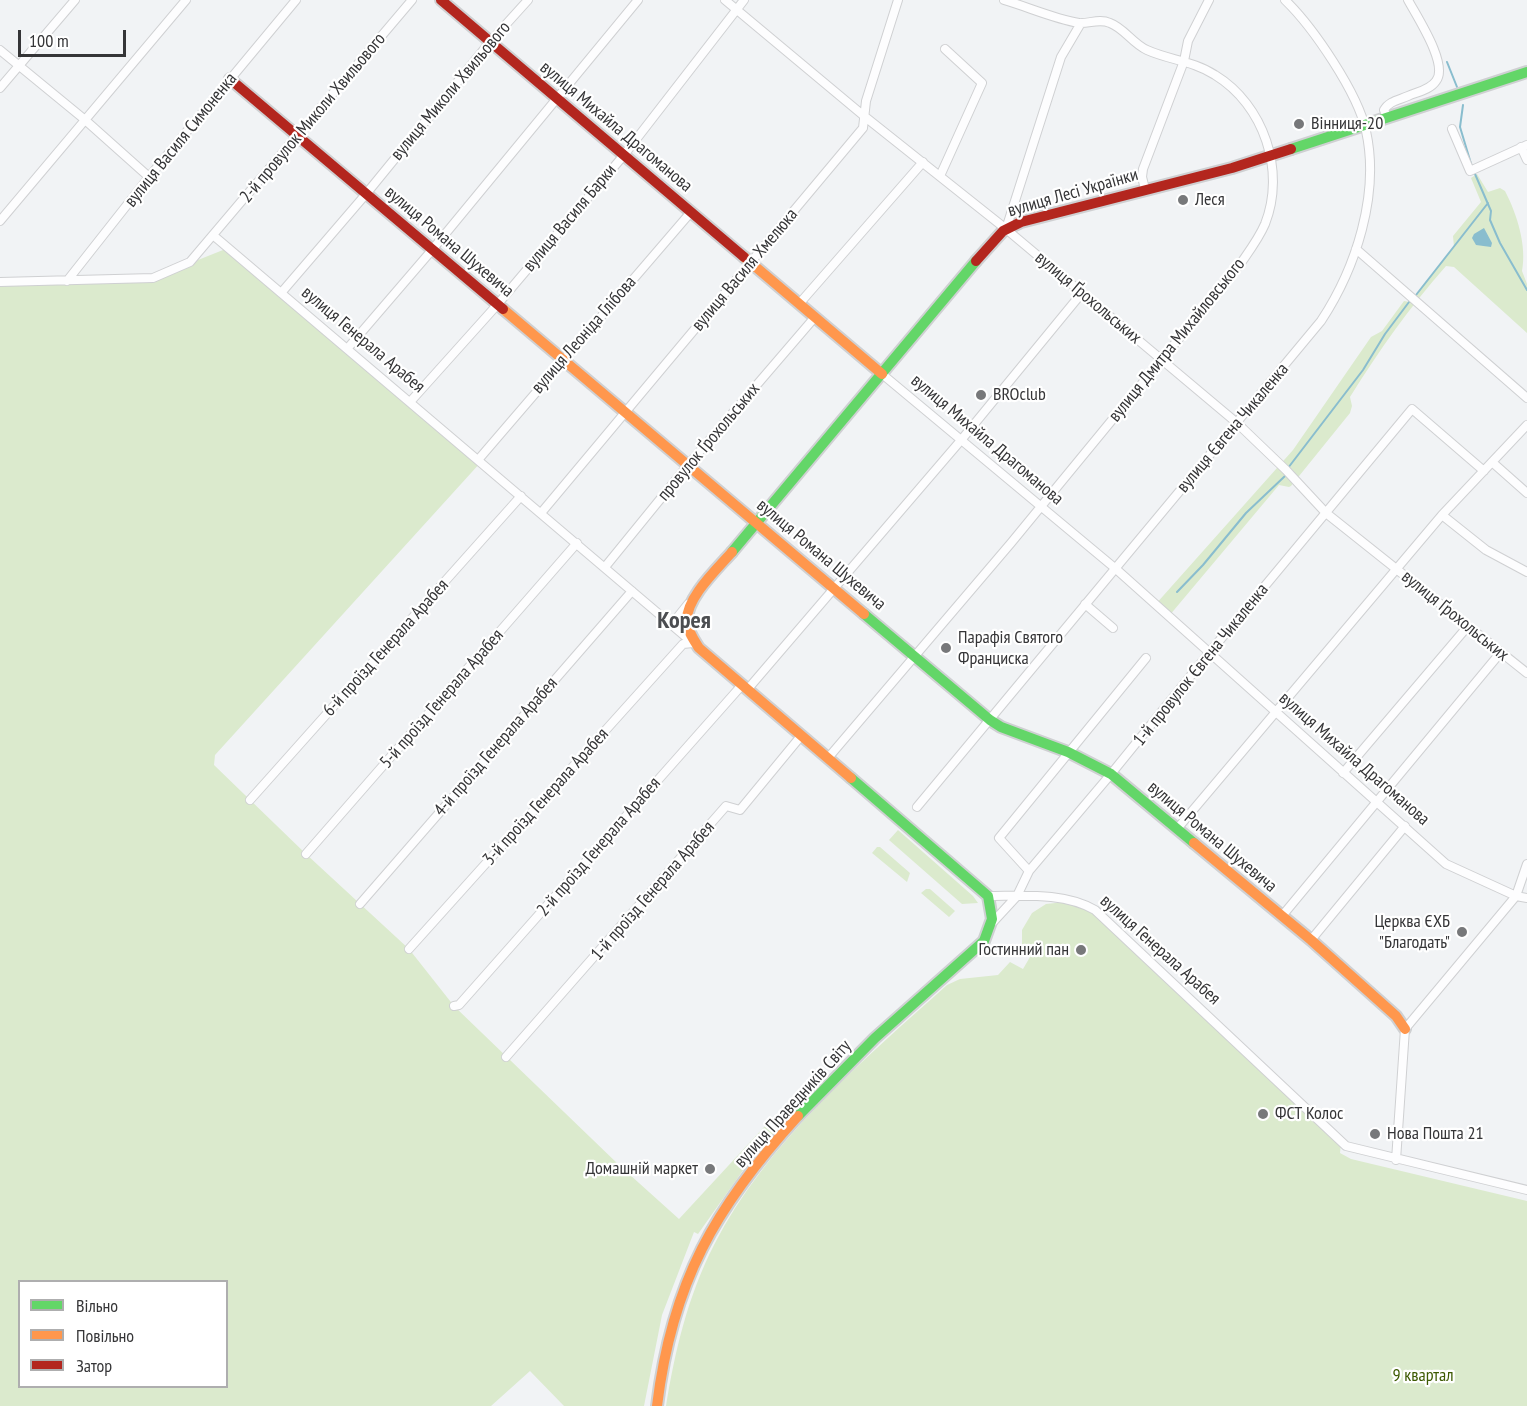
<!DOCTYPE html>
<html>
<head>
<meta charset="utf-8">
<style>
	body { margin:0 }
	#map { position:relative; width:1527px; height:1406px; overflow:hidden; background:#f1f3f5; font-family:"PT Sans Narrow",sans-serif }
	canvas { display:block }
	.legend { position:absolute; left:18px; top:1280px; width:210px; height:108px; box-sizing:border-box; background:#fff; border:2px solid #aeaeaf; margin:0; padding:8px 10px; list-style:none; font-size:18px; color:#353537 }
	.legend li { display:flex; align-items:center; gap:12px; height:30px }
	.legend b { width:30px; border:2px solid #aeaeaf }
	.scale { position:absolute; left:18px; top:30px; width:108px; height:27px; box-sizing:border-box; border:3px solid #353537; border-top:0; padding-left:8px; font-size:18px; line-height:21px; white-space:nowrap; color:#353537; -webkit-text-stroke:4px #fff; paint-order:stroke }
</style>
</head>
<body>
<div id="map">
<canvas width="1527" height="1406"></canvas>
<ul class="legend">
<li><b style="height:8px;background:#63d668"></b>Вільно</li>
<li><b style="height:8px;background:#ff974d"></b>Повільно</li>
<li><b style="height:8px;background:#b3261e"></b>Затор</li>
</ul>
<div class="scale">100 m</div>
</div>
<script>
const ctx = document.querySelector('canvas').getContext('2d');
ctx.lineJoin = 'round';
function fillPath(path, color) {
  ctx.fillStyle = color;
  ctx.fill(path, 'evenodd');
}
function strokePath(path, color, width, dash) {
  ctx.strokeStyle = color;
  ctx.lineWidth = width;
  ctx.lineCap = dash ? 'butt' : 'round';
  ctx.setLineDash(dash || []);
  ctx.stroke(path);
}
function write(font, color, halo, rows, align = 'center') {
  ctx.font = font + ' "PT Sans Narrow",sans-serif';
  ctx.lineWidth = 4.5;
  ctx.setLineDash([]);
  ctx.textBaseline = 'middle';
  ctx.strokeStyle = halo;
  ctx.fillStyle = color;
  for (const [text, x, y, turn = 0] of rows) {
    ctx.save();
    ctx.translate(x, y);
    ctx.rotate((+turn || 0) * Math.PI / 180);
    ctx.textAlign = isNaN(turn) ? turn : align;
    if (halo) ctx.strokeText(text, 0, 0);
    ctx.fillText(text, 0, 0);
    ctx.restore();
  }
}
fillPath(new Path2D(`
	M 1477,174 L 1488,192 L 1500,188 L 1505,191 C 1517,214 1527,246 1522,271 L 1527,284 L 1527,333 L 1454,267 L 1446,266 C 1409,308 1380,349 1350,397 L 1352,406 L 1350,413 L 1291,486 L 1289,487 L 1279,485 L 1169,616 L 1155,605 L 1293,450 L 1371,337 L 1382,331 L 1404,301 L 1410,302 L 1454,247 L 1453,236 L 1481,202 L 1471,178 Z
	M 228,248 L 481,462 L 215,755 L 214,765 L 306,854 L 409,949 L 454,1006 L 619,1165 L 679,1219 L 765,1126 L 774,1133 L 751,1159 L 698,1234 L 694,1232 L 662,1315 L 644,1406 L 564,1406 L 530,1371 L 491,1406 L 0,1406 L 0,282 L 153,278 ZM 20,1282 L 226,1282 L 226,1386 L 20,1386 Z
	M 898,830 L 973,896 L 978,903 L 962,904 L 889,840 Z
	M 877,847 L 880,847 L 910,873 L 907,882 L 872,853 Z
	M 926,889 L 930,889 L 955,911 L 949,917 L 921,893 Z
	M 1074,901 L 1088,906 L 1341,1143 L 1340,1153 L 1351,1159 L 1527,1201 L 1527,1406 L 666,1406 C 675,1350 688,1296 714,1245 C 766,1143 863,1060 947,985 L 960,979 L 998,975 L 1010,962 L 1023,969 L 1030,957 L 1022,951 L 1022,930 L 1032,913 L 1046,904 Z`), '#dbeacd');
fillPath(new Path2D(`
	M 1484,228 L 1492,243 L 1491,247 L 1476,245 L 1472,238 L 1474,234 Z`), '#89bdce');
strokePath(new Path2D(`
	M 1447,62 L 1457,87
	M 1463,105 L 1460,127 L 1472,167
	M 1475,174 L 1491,211 L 1490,220 L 1500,243 L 1527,290
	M 1416,295 L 1488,203
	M 1288,468 L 1363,370 L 1385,334 L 1409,302
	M 1177,592 L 1203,565 L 1246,513 L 1285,476`), '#89bdce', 2);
const street = new Path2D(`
	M 725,0 L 864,116 L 1006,229 L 1237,423 L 1286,470 L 1326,513 L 1527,673
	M 0,50 L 84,119 L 149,177
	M 0,88 L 75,0
	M 1387,117 L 1384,110 C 1389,101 1399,100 1408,96 C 1417,92 1430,90 1436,81 C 1449,65 1417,17 1408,0
	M 1452,129 L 1470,171 L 1527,145
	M 1521,147 L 1527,160
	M 940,176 L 982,83 L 945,49
	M 1145,189 L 1142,177 L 1143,169 L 1184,61 L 1188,41 L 1209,0
	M 0,221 L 186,0
	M 1006,229 L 1061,57 L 1081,23
	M 214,236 L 693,643
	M 1356,249 L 1527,398
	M 67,281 L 149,177 L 296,0
	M 0,282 L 153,278 L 190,262 L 412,0
	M 281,293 L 366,194 L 490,42 L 528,0
	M 799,304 L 923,162
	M 347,349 L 432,250 L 638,0
	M 882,374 L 1116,569 L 1446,864 L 1516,896 L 1527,898
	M 410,402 L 497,305 L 624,155 L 744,0
	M 478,460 L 691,212
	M 1492,462 L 1527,493
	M 541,513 L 863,128 L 866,101 L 898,0
	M 1442,515 L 1486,550 L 1527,572
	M 605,567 L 688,465 L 815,317
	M 1085,604 L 1113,628
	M 672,624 L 688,604
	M 747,690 L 962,439 L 1081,294
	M 828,758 L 1011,543 L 1241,263 C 1250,250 1259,238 1265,224 C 1286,171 1264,105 1215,75 C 1194,61 1169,60 1147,50 C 1133,44 1124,28 1110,23 C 1099,18 1089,24 1079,23 C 1055,19 1028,7 1004,0
	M 1343,773 L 1468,626
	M 250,800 L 521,496
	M 917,807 L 1321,321 C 1356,268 1380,194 1366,131 C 1358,93 1313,27 1285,0
	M 1177,829 L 1442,515 L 1527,425
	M 306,854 L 577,543
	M 1029,871 L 999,838 L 1146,658
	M 988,896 C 1023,896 1064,892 1095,910 L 1346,1146 L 1527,1190
	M 360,904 L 632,591
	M 1282,916 L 1501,652
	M 993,922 L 1017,896 L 1029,871 L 1111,774 L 1210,652 L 1412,409 L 1484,471
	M 1311,940 L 1405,826
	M 409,949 L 683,644 L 693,643
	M 454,1006 L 459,1005 L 742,685
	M 506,1057 L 726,806 L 740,810 L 801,736
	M 1396,1160 L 1405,1029 L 1516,896 L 1527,864`);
const fast = new Path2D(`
	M 1291,149 L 1527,72
	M 732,552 L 976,261
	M 864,614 L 990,720 L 1001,727 L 1068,752 L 1111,774 L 1194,843
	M 798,1116 L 875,1038 L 984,941 L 992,919 L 988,896 L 851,778`);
const slow = new Path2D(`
	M 744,257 L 882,374
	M 503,309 L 864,614
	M 732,552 C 717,569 685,599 687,622 C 688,632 694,640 699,648 L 851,778
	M 1194,843 L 1311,940 L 1396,1016 L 1405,1029
	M 657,1406 C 672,1282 715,1207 798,1116`);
const jam = new Path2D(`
	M 441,0 L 744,257
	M 230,79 L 503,309
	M 976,261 L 1003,231 L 1021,222 L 1232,168 L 1291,149`);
strokePath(street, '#cfd0d2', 10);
strokePath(fast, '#cfd0d2', 14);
strokePath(slow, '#cfd0d2', 14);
strokePath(jam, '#cfd0d2', 14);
strokePath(street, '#fdfdfe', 8);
strokePath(fast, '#63d668', 10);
strokePath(slow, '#ff974d', 10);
strokePath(jam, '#b3261e', 10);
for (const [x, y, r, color] of [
	[1299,124,6,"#77787a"],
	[1183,200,6,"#77787a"],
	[981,395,6,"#77787a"],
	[946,648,6,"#77787a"],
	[1462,932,6,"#77787a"],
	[1081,950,6,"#77787a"],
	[1263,1114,6,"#77787a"],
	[1375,1134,6,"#77787a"],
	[710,1169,6,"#77787a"]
]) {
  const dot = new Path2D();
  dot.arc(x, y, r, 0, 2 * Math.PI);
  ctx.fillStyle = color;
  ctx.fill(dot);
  strokePath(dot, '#fff', 2);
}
write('18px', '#353537', '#fff', [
	["вулиця Миколи Хвильового",451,91,-50],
	["2-й провулок Миколи Хвильового",313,118,-50],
	["вулиця Михайла Драгоманова",616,127,40],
	["вулиця Василя Симоненка",181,140,-51],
	["вулиця Лесі Українки",1073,193,-16],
	["вулиця Василя Барки",570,218,-50],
	["вулиця Романа Шухевича",449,242,40],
	["вулиця Василя Хмелюка",745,270,-50],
	["вулиця Ґрохольських",1088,298,40],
	["вулиця Леоніда Глібова",584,335,-49],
	["вулиця Генерала Арабея",363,340,40],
	["вулиця Дмитра Михайловського",1177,340,-51],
	["вулиця Євгена Чикаленка",1233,428,-50],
	["вулиця Михайла Драгоманова",987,440,40],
	["провулок Ґрохольських",709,442,-50],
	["вулиця Романа Шухевича",821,555,40],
	["вулиця Ґрохольських",1455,616,39],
	["6-й проїзд Генерала Арабея",386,648,-48],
	["1-й провулок Євгена Чикаленка",1201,665,-51],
	["5-й проїзд Генерала Арабея",442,699,-49],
	["4-й проїзд Генерала Арабея",496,747,-49],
	["вулиця Михайла Драгоманова",1354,759,41],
	["3-й проїзд Генерала Арабея",546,797,-48],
	["вулиця Романа Шухевича",1212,837,40],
	["2-й проїзд Генерала Арабея",599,847,-49],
	["1-й проїзд Генерала Арабея",653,891,-49],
	["вулиця Генерала Арабея",1160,950,42],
	["вулиця Праведників Світу",793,1104,-48]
]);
write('18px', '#353537', '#fff', [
	["Вінниця-20",1311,124],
	["Леся",1195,200],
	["BROclub",993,395],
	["Парафія Святого",958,638],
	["Франциска",958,659],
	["Церква ЄХБ",1450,922,"right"],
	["\"Благодать\"",1450,943,"right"],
	["Гостинний пан",1069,950,"right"],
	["ФСТ Колос",1275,1114],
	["Нова Пошта 21",1387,1134],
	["Домашній маркет",698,1169,"right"]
], 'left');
write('18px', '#3d5a02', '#fff', [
	["9 квартал",1423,1376]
]);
write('bold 24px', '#4c4e51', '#fff', [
	["Корея",684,621]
]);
</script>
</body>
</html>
